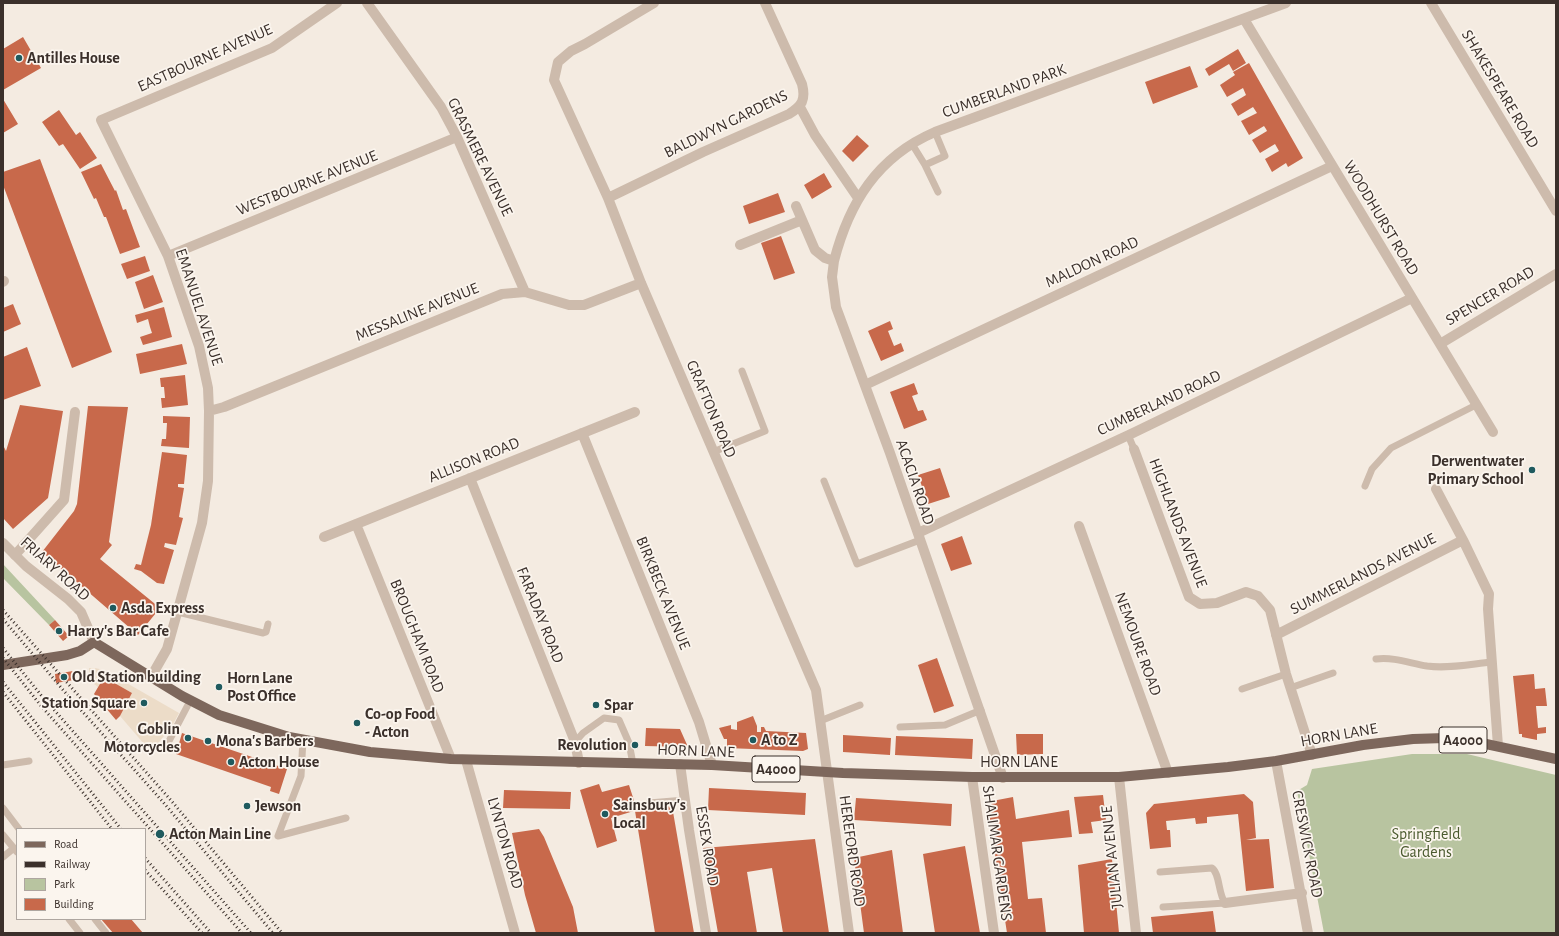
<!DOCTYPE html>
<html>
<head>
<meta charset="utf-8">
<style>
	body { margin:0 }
	#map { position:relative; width:1559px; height:936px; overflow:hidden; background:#f4ebe1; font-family:"Alegreya Sans",sans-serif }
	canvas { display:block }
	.frame { position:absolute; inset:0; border:4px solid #3b302b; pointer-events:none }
	.legend { position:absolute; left:16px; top:828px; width:130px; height:92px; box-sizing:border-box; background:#fbf5ee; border:1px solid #aea6a0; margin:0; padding:5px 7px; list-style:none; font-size:12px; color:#3b302b }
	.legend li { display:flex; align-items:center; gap:8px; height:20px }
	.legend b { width:20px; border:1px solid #aea6a0 }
</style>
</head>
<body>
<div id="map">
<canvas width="1559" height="936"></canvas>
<div class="frame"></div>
<ul class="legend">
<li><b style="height:5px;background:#7d675c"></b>Road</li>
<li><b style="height:5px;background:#3b302b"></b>Railway</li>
<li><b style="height:11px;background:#b8c4a0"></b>Park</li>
<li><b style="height:11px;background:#c8694b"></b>Building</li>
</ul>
</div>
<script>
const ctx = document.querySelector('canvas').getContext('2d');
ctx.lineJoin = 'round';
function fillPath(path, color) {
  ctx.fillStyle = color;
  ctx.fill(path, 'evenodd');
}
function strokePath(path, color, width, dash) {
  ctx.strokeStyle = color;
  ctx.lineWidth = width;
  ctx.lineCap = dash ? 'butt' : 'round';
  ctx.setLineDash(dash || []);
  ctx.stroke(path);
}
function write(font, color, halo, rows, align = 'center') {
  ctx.font = font + ' "Alegreya Sans",sans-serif';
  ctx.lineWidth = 3.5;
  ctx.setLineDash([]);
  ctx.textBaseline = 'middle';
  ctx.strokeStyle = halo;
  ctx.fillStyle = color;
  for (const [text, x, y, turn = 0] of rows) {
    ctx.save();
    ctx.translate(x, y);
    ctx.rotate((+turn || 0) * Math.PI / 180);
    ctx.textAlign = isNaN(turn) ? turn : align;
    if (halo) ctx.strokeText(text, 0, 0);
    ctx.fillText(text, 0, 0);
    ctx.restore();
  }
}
fillPath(new Path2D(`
	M 3,564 L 55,620 L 49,625 L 3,578 Z
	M 1412,754 L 1467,754 L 1556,775 L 1556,933 L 1324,933 L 1297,791 L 1307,785 L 1312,769 Z`), '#b8c4a0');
fillPath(new Path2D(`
	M 89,668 L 95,668 L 104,670 L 179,713 L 172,726 L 151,752 L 120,716 L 132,693 L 104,677 L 98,687 L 90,681 Z`), '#ecdcc8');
fillPath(new Path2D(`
	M 23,37 L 41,68 L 3,90 L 3,49 Z
	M 1238,49 L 1246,63 L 1233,71 L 1229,64 L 1209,76 L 1205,69 Z
	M 1249,63 L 1303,158 L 1288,167 L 1286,163 L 1272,172 L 1265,159 L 1279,151 L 1275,144 L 1260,153 L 1252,140 L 1267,131 L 1266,129 L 1264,126 L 1249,135 L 1241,121 L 1257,113 L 1253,107 L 1238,116 L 1231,104 L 1246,95 L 1243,88 L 1227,97 L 1220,85 L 1235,75 L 1233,72 Z
	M 1190,66 L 1198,87 L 1153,104 L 1145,82 Z
	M 3,99 L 18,124 L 3,133 Z
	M 59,110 L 76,135 L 80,132 L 97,158 L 80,169 L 63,144 L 59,146 L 42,122 Z
	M 857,135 L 869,146 L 853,162 L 842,151 Z
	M 40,159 L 112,352 L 72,368 L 3,185 L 3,172 Z
	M 101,164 L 115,191 L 116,190 L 123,210 L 126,209 L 140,247 L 120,254 L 106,217 L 104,217 L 96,198 L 94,199 L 81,172 Z
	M 824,173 L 832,187 L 812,199 L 804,185 Z
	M 778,193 L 785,212 L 749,224 L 743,206 Z
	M 781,236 L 795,273 L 774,280 L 761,243 Z
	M 145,256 L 150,271 L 127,279 L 121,264 Z
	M 153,275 L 163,302 L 144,309 L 135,282 Z
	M 13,304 L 21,324 L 3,332 L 3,308 Z
	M 164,307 L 172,337 L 143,345 L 140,337 L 152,333 L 150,327 L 148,319 L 137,323 L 135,315 Z
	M 890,321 L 893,329 L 888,331 L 894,346 L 901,343 L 904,351 L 881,361 L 868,331 Z
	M 182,344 L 187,364 L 140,374 L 136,354 Z
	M 27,347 L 41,386 L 3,400 L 3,357 Z
	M 185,375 L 188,405 L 162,408 L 161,398 L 165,398 L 164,387 L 161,387 L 160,378 Z
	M 914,383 L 918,394 L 912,396 L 918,411 L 923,410 L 927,420 L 904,429 L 890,392 Z
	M 20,405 L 63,411 L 48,498 L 13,529 L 3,518 L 3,445 L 6,451 Z
	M 88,406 L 128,407 L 109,542 L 112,545 L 100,559 L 160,608 L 138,635 L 42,552 L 74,511 L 77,504 Z
	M 163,416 L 190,417 L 189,448 L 161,446 L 162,439 L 166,439 L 167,423 L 163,423 Z
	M 162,452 L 187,455 L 184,484 L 178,484 L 178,487 L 184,488 L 179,517 L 183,518 L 176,545 L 165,543 L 164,547 L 174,550 L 164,584 L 157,583 L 141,571 L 134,569 L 136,564 L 141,565 L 151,525 Z
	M 940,468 L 950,497 L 928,504 L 918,475 Z
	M 962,536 L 972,564 L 951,571 L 941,544 Z
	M 55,620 L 69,636 L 63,641 L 49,625 Z
	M 937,658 L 954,706 L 934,713 L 918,665 Z
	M 73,671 L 74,680 L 56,683 L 55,674 Z
	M 1534,674 L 1535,689 L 1545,688 L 1547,706 L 1536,706 L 1538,728 L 1546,727 L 1546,733 L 1537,734 L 1537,740 L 1522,737 L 1522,734 L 1519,734 L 1513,676 Z
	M 104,677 L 132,693 L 120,716 L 116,720 L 94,694 Z
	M 753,716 L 757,726 L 757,732 L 761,732 L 761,727 L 764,727 L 766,731 L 806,733 L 808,749 L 803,751 L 727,748 L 727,739 L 724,739 L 719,728 L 731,725 L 731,729 L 737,730 L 737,722 Z
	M 646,728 L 680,729 L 688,747 L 645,746 Z
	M 182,733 L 287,769 L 279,794 L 270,791 L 271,787 L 176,754 Z
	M 1016,734 L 1043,734 L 1043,754 L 1017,755 Z
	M 843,735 L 891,738 L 890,755 L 843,752 Z
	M 896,736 L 973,739 L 972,759 L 895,755 Z
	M 599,784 L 602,792 L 629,785 L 637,810 L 611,818 L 617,841 L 597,848 L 580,790 Z
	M 709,788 L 806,793 L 805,815 L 708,810 Z
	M 504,790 L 571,792 L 570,809 L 503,808 Z
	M 1244,794 L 1253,802 L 1256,838 L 1246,840 L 1269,839 L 1274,888 L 1246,891 L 1238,814 L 1207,817 L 1207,823 L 1196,824 L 1195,818 L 1166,821 L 1167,830 L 1170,830 L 1171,847 L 1150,849 L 1146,813 L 1154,804 Z
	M 1103,795 L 1106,820 L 1091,822 L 1093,833 L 1079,834 L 1074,797 Z
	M 1013,797 L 1016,819 L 1069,810 L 1072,837 L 1022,842 L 1028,899 L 1042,898 L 1046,933 L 1007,933 L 987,802 Z
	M 856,798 L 952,804 L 951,826 L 854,820 Z
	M 672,806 L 694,933 L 655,933 L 635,811 Z
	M 539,829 L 544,837 L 573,907 L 578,933 L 536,933 L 525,895 L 512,833 Z
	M 815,839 L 829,933 L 783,933 L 772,868 L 747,872 L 757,933 L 718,933 L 703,848 Z
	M 965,846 L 980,933 L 935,933 L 923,854 Z
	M 892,850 L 903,933 L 864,933 L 854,858 Z
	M 1112,859 L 1119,933 L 1084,933 L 1078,865 Z
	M 1213,911 L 1216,933 L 1153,933 L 1151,917 Z
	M 101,919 L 131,919 L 143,933 L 113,933 Z`), '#c8694b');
strokePath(new Path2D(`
	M 912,144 L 925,165 L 938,192
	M 925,165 L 945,156 L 935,132
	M 1128,435 L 1134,449
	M 713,452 L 765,431 L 742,371
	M 824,481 L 857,564 L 920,540
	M 1365,486 L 1372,469 L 1391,448 L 1476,405
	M 178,612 L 263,633 L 266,632 L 268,624
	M 1376,659 C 1395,657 1409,663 1427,666 C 1448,669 1471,664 1492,662
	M 1290,688 L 1333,673
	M 1242,689 L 1286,674
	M 820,721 L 860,705
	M 900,727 L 945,725 L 981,710
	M 303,739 L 301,776 L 278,836 L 346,818
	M 575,742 L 583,733 L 604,718 L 619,720 L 629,743 L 633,764
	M 168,743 L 190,701
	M 3,765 L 29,761
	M 649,803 L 685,800
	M 3,808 L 19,829
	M 3,835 L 17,852
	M 3,857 L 14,848
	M 1160,872 L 1212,868 C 1220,874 1218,893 1225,903 L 1163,907
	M 69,919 L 80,933
	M 95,919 L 106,933`), '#cdbbac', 7);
strokePath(new Path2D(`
	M 15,555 L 64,500 L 75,412`), '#cdbbac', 10);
strokePath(new Path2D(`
	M 367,3 L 441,107 L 457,137 L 525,292
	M 654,3 L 585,44 L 571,51 L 558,62 L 554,80 L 608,198 L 641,283 L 816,690 L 849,933
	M 1431,3 L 1556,211
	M 1244,19 L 1493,432
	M 800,107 L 815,135 L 858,198
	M 608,198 L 703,152 L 789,114 C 802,106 806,100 802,84 L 765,3
	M 796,206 L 815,250 L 825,258 L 834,261 L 832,277 L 836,307 L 890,453 L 1003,778
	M 740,245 L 802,220
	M 168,256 L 457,137
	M 834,261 C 849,203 877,157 935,132 L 1286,3
	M 3,282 L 4,281
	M 1440,344 L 1556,274
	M 865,385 L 1332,166
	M 209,411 L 224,407 L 502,294 L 525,292 L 569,305 L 584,305 L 641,283
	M 582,433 L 699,722 L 712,765
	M 1134,449 L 1189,597 L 1200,604 L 1217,603 L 1246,592 L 1258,596 L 1270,610 L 1286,674 L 1312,755
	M 470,478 L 575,742 L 579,763
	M 1436,489 L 1463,540 L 1489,594 L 1488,609 L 1498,746
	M 356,524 L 451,759
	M 1079,526 L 1168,773
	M 918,533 L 1133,433 L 1412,298
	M 324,537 L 635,412
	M 1276,635 L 1463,540
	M 151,677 L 167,649 L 202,523 L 208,481 L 209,411 L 208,388 L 199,346 L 168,256 L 101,120 L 272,48 L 337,3
	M 1276,761 L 1308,933
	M 680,764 L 689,830 L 706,933
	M 972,777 L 994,933
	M 1119,777 L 1136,933
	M 1225,903 L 1302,893`), '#cdbbac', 10);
strokePath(new Path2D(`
	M 3,543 L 26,566 L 68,599 L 81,612 L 94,642
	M 466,760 L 515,933`), '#cdbbac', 10);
strokePath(new Path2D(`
	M 3,665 L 67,655 L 80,651 L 94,642 L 182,696 L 219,715 L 289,737 L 370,752 L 451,759 L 712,765 L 843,773 L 972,777 L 1119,777 L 1228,767 L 1276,761 L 1363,745 L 1413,739 L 1445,738 L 1472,741 L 1556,759`), '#7d675c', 10);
strokePath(new Path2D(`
	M 3,610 L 169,798 L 282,933
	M 3,619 L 64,691 L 163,802 L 273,933
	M 3,648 L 41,695 L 251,933
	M 3,658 L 42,707 L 242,933
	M 3,682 L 121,829
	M 3,692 L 112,829
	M 145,858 L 211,933
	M 145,870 L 202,933`), '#3b302b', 3, [1, 3]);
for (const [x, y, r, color] of [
	[19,58,4,"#1f5a5e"],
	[1532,470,4,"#1f5a5e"],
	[113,608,4,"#1f5a5e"],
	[59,631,4,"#1f5a5e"],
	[64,677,4,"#1f5a5e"],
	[219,687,4,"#1f5a5e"],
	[144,703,4,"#1f5a5e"],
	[596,705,4,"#1f5a5e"],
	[357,723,4,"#1f5a5e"],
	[188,738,4,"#1f5a5e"],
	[753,740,4,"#1f5a5e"],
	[208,741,4,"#1f5a5e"],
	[635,745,4,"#1f5a5e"],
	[231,762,4,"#1f5a5e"],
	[247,806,4,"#1f5a5e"],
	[605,814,4,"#1f5a5e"],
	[160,834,5,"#1f5a5e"]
]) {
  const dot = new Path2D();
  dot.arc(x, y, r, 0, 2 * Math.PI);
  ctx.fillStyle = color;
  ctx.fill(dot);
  strokePath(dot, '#fbf5ee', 1.5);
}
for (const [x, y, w] of [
	[1463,740,48],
	[776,769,48]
]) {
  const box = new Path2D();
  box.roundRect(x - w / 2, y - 13, w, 26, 3);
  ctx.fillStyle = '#fbf5ee';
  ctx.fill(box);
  strokePath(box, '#3b302b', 1);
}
write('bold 15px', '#3b302b', null, [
	["A4000",1463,740],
	["A4000",776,769]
]);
write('bold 16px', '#3b302b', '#fbf5ee', [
	["Antilles House",27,58],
	["Derwentwater",1524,461,"right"],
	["Primary School",1524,479,"right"],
	["Asda Express",121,608],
	["Harry's Bar Cafe",67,631],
	["Old Station building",72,677],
	["Horn Lane",227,678],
	["Post Office",227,696],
	["Station Square",136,703,"right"],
	["Spar",604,705],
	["Co-op Food",365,714],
	["- Acton",365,732],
	["Goblin",180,729,"right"],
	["Motorcycles",180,747,"right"],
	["A to Z",761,740],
	["Mona's Barbers",216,741],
	["Revolution",627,745,"right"],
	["Acton House",239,762],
	["Sainsbury's",613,805],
	["Local",613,823],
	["Jewson",255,806],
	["Acton Main Line",169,834]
], 'left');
write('16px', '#3b302b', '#fbf5ee', [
	["EASTBOURNE AVENUE",205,58,-24],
	["SHAKESPEARE ROAD",1500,89,59],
	["CUMBERLAND PARK",1004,91,-20],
	["BALDWYN GARDENS",726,124,-26],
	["GRASMERE AVENUE",480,157,64],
	["WESTBOURNE AVENUE",307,183,-22],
	["WOODHURST ROAD",1381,218,59],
	["MALDON ROAD",1092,262,-25],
	["SPENCER ROAD",1490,296,-31],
	["EMANUEL AVENUE",199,307,72],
	["MESSALINE AVENUE",417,312,-22],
	["CUMBERLAND ROAD",1159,403,-25],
	["GRAFTON ROAD",711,409,67],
	["ALLISON ROAD",474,460,-22],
	["ACACIA ROAD",915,482,71],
	["HIGHLANDS AVENUE",1178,523,69],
	["FRIARY ROAD",55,569,42],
	["SUMMERLANDS AVENUE",1363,574,-27],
	["BIRKBECK AVENUE",663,593,68],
	["FARADAY ROAD",540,615,68],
	["BROUGHAM ROAD",417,636,68],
	["NEMOURE ROAD",1138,644,70],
	["HORN LANE",1339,735,-10],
	["HORN LANE",696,751,2],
	["HORN LANE",1019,762],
	["LYNTON ROAD",505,843,74],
	["CRESWICK ROAD",1307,844,79],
	["ESSEX ROAD",707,846,81],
	["HEREFORD ROAD",852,851,82],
	["SHALIMAR GARDENS",997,853,82],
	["JULIAN AVENUE",1112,857,-96]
]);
write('16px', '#4a5a2e', '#fbf5ee', [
	["Springfield",1426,834],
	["Gardens",1426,852]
]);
</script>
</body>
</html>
